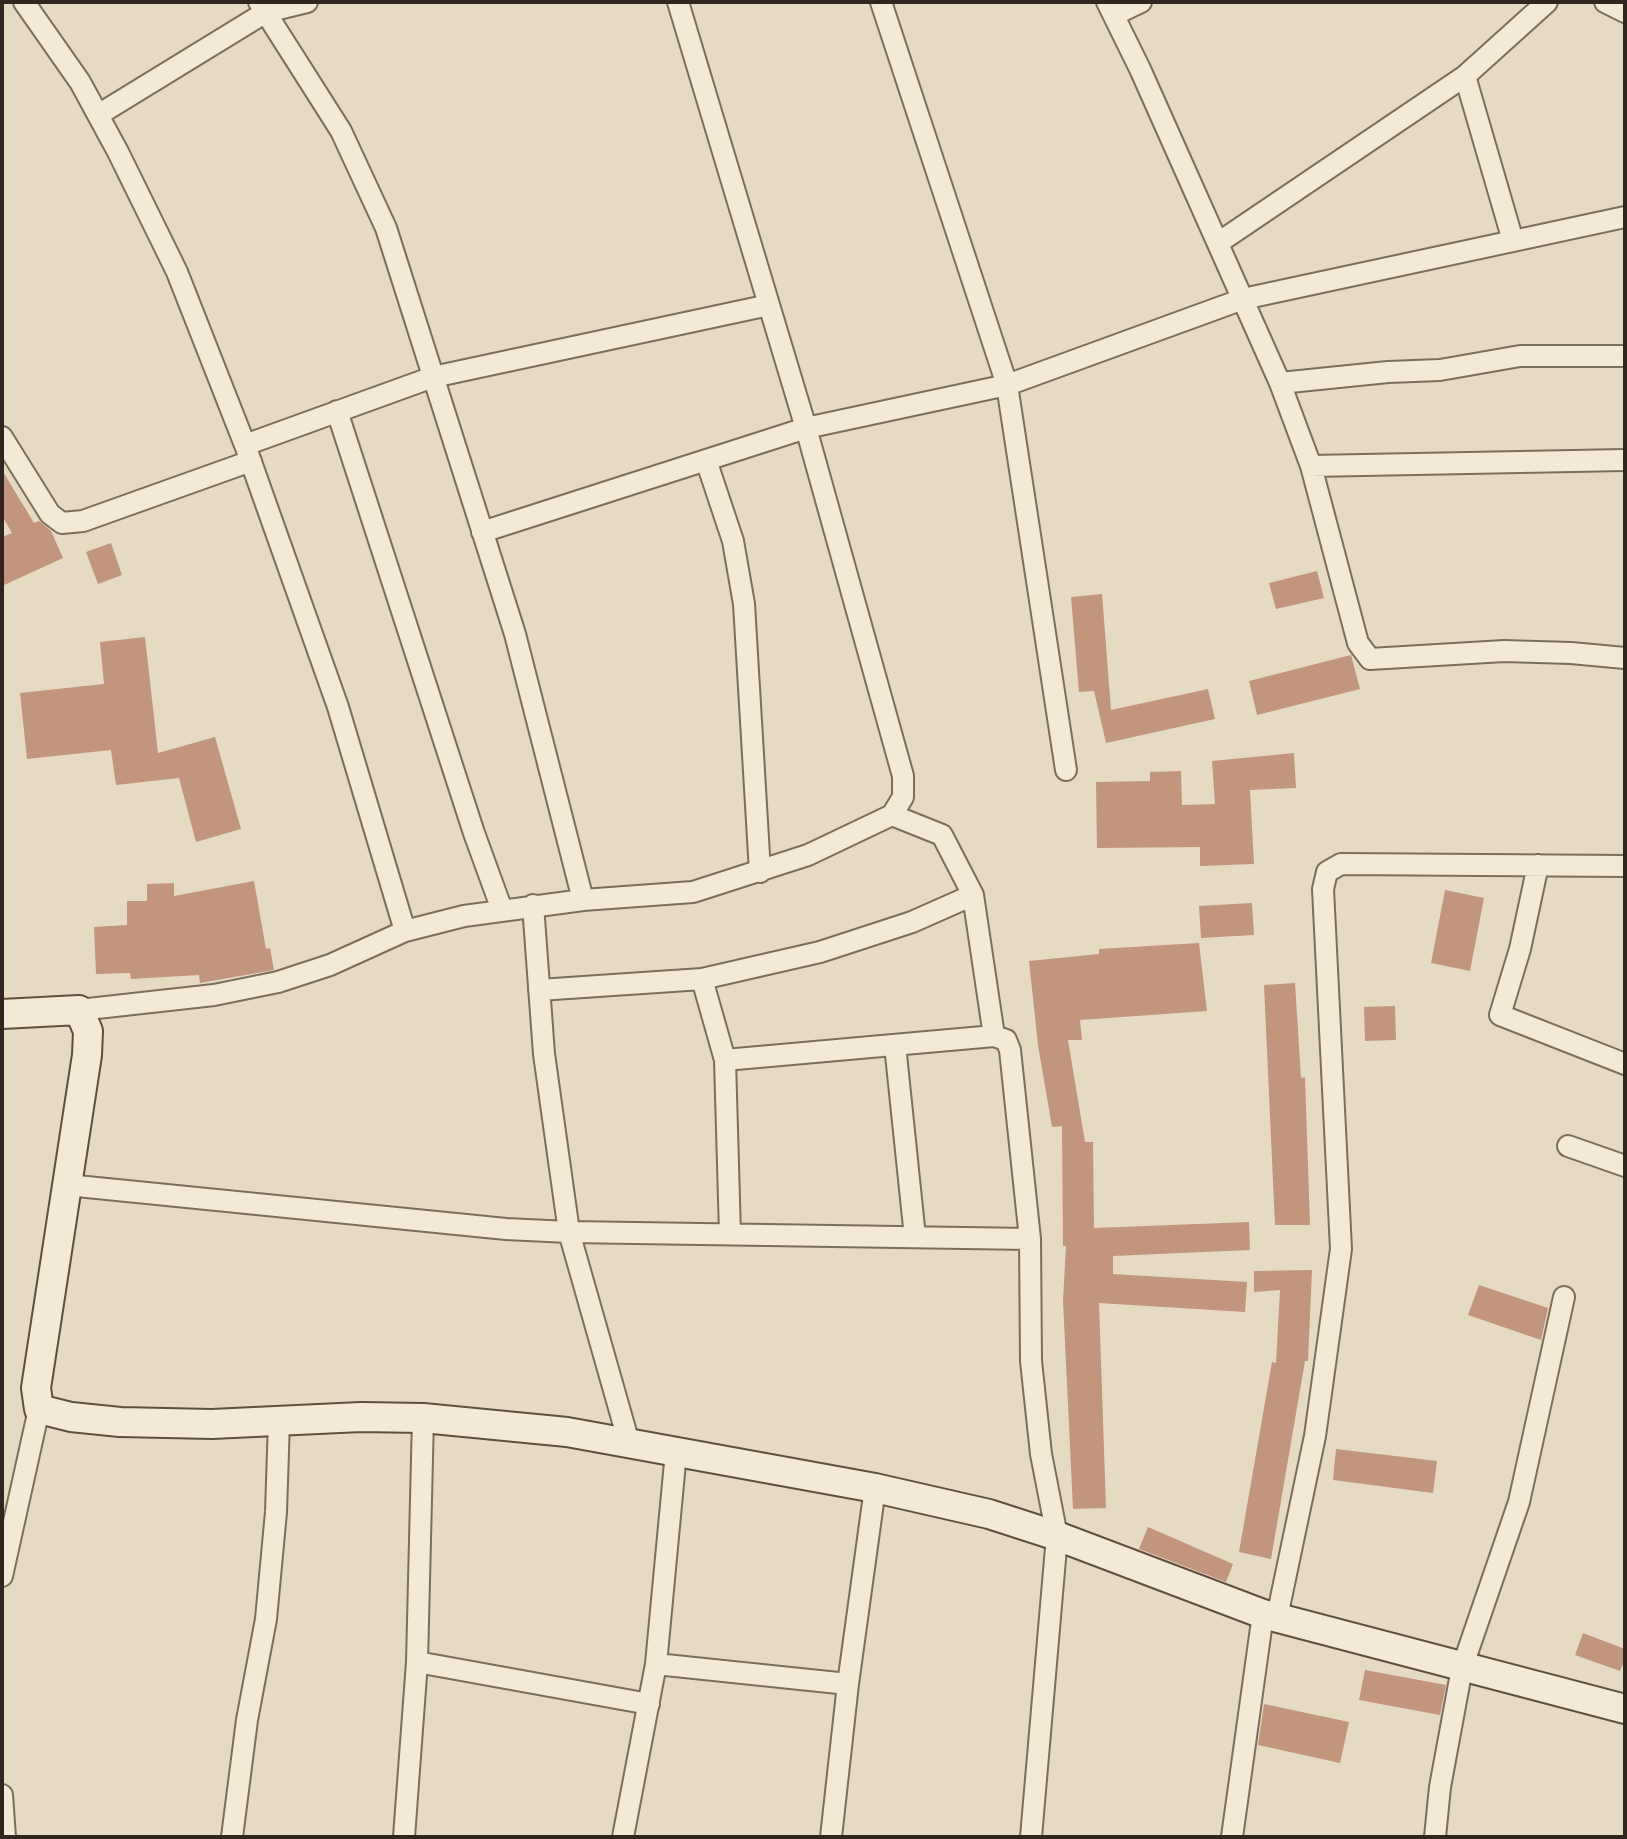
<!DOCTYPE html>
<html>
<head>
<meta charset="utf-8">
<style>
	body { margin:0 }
	#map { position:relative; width:1627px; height:1839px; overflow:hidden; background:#e7dac2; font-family:"Times New Roman",serif }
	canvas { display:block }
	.frame { position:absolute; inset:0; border:4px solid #30261e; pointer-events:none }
</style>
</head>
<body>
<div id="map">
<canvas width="1627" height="1839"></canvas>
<div class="frame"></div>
</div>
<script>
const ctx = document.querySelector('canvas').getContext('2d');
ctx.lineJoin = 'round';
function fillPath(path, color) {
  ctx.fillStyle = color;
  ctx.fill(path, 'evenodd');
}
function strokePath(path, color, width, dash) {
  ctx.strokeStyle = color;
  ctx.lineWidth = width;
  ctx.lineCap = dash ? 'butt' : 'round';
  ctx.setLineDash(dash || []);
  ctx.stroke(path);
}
fillPath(new Path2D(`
	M 2,470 L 34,523 L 39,521 L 51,531 L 63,558 L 2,586 L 2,537 L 12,533 L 2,516 Z
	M 111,543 L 122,575 L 98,584 L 86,552 Z
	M 1317,571 L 1324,598 L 1276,609 L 1269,583 Z
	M 1102,594 L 1111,710 L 1208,689 L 1215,719 L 1106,743 L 1094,691 L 1079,692 L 1071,597 Z
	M 145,637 L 158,753 L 215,737 L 241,829 L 196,842 L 179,778 L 116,785 L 111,750 L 27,759 L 20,693 L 104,684 L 100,642 Z
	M 1351,655 L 1360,689 L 1257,715 L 1249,681 Z
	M 1294,753 L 1296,788 L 1250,790 L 1254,864 L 1200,866 L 1200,847 L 1097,848 L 1096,782 L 1150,781 L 1150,772 L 1181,771 L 1182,805 L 1215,804 L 1212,761 Z
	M 254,881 L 266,949 L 270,948 L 274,970 L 200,983 L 199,975 L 131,979 L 130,973 L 96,974 L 94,927 L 127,925 L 127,901 L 147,901 L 147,884 L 174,883 L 174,896 Z
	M 1445,890 L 1484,898 L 1470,971 L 1431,963 Z
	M 1252,903 L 1254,935 L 1201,938 L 1199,906 Z
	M 1199,943 L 1207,1011 L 1080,1020 L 1082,1040 L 1068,1040 L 1085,1142 L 1093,1142 L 1094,1228 L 1249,1222 L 1250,1250 L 1113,1256 L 1113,1274 L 1247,1282 L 1245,1312 L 1099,1303 L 1106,1508 L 1073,1509 L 1063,1301 L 1066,1246 L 1063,1246 L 1062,1126 L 1052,1127 L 1038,1045 L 1029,961 L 1099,954 L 1099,949 Z
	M 1295,983 L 1301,1078 L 1305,1077 L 1310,1225 L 1275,1225 L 1264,985 Z
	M 1395,1006 L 1396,1040 L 1365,1041 L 1364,1007 Z
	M 1312,1270 L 1308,1361 L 1305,1361 L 1271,1559 L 1239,1552 L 1272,1362 L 1276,1363 L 1280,1290 L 1254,1292 L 1254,1271 Z
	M 1479,1285 L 1548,1308 L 1541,1340 L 1468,1315 Z
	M 1336,1449 L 1437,1461 L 1433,1493 L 1333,1480 Z
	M 1148,1527 L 1233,1564 L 1226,1582 L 1139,1549 Z
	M 1583,1633 L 1625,1649 L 1625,1659 L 1620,1671 L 1575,1655 Z
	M 1365,1670 L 1446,1685 L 1440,1715 L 1359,1700 Z
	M 1264,1704 L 1349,1722 L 1340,1763 L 1258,1745 Z`), '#c1967d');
const street = new Path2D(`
	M 24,2 L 80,82 L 118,152 L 177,272 L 245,445 L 338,707 L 405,931
	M 259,2 L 341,131 L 386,228 L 515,634 L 583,900
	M 881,2 L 1007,385 L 1066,770
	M 1107,2 L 1140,69 L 1280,383 L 1311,466 L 1358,643 L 1370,659 L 1504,651 L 1571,653 L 1625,658
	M 1605,2 L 1625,12
	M 1114,15 L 1141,2
	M 1465,76 L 1513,241
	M 98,115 L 266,12 L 307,2
	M 1218,243 L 1465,76 L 1547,2
	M 1280,383 L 1388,372 L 1440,370 L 1520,356 L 1625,356
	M 337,411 L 474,833 L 502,910
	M 2,437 L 50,514 L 62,523 L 83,521 L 251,461
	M 245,445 L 433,377 L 769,305
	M 706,460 L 733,541 L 744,604 L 760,872
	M 1311,466 L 1625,460
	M 482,532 L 806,428 L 1007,385 L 1243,299 L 1625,217
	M 892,815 L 942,835 L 973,895 L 994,1036
	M 1538,865 L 1520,949 L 1500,1015 L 1625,1064
	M 702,979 L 725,1060 L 730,1234
	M 539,990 L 702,979 L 820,952 L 912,922 L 973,895
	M 79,1010 L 214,995 L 278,982 L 330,965 L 405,931 L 464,916 L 583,900 L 693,892 L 808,855 L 892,815 L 903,797 L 903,776 L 806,428 L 678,2
	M 895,1045 L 915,1237
	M 725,1060 L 994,1036 L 1006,1040 L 1010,1050 L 1030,1239 L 1031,1361 L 1041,1454 L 1057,1536 L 1031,1837
	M 1568,1146 L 1625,1166
	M 67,1185 L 506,1229 L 569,1232 L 544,1054 L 533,905
	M 629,1443 L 569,1232 L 1030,1239
	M 2,1576 L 39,1409
	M 1277,1617 L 1315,1436 L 1341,1249 L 1323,889 L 1327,872 L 1341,864 L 1625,866
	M 417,1662 L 649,1704
	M 656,1664 L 848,1684
	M 2,1795 L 5,1837
	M 232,1837 L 247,1720 L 266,1619 L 276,1512 L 279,1421
	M 404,1837 L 417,1662 L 423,1418
	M 623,1837 L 656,1664 L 676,1452
	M 831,1837 L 848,1684 L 875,1488
	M 1232,1837 L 1263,1614
	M 1435,1837 L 1440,1787 L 1462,1668 L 1519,1502 L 1564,1297`);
const secondary = new Path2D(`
	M 2,1014 L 79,1010 L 88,1031 L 87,1055 L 36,1388 L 39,1409 L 71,1417 L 120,1422 L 212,1424 L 361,1417 L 423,1418 L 567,1432 L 875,1488 L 989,1514 L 1057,1536 L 1263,1614 L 1625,1709`);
strokePath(street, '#7f6d5c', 24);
strokePath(secondary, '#604e3f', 32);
strokePath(street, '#f3e9d4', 20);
strokePath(secondary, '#f3e9d4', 28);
</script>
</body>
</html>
